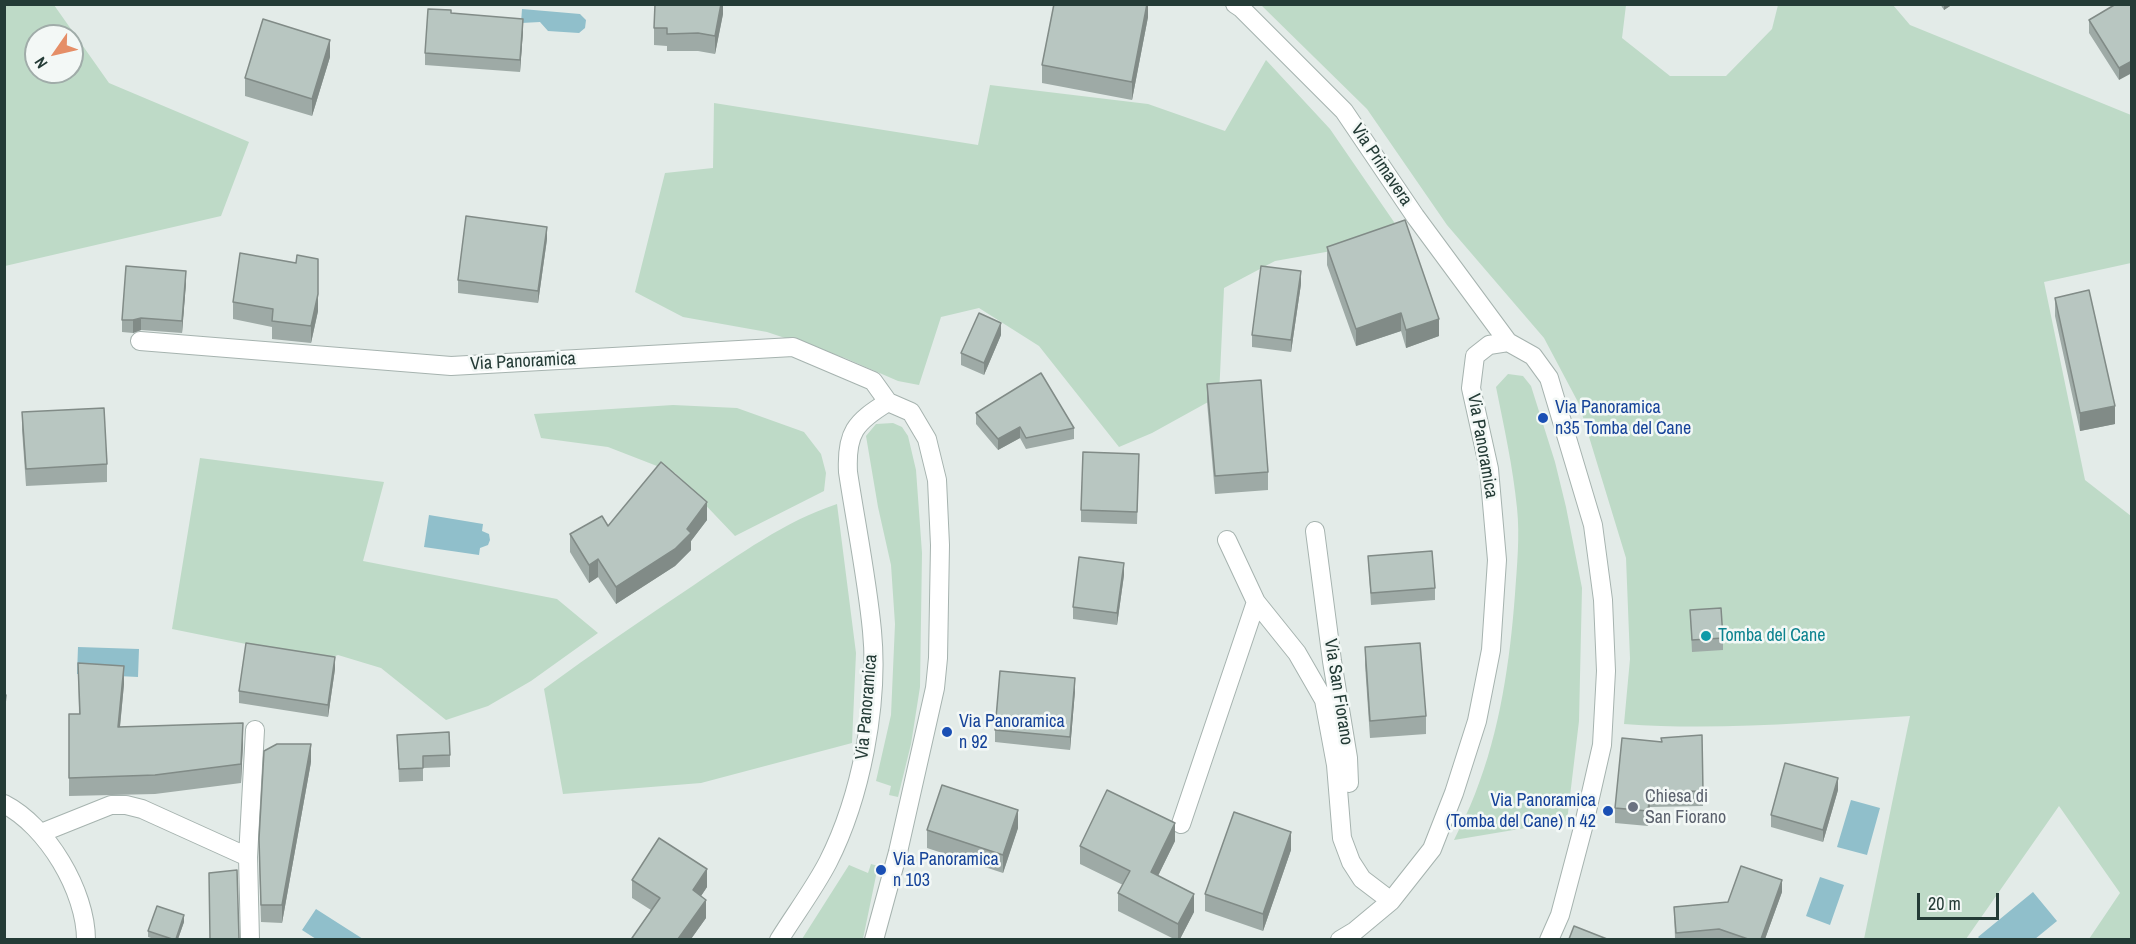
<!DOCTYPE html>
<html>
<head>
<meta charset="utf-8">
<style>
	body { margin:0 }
	#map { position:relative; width:2136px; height:944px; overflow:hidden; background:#e3ebe8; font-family:"Archivo Narrow",sans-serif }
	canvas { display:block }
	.frame { position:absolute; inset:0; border:6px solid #243b36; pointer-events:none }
	.north { position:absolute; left:24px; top:24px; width:60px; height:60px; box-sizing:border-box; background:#f3f8f6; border:2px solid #a0aca9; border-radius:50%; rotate:236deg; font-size:16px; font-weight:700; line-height:24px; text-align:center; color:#243b36 }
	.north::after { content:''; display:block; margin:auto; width:21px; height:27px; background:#e58e67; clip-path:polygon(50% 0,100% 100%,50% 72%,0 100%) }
	.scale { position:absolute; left:1917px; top:893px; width:82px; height:27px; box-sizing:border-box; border:3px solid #243b36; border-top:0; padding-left:8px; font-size:18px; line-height:21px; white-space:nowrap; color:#243b36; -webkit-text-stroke:4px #f3f8f6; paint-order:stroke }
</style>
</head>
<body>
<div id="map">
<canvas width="2136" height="944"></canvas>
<div class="frame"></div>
<div class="north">N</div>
<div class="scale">20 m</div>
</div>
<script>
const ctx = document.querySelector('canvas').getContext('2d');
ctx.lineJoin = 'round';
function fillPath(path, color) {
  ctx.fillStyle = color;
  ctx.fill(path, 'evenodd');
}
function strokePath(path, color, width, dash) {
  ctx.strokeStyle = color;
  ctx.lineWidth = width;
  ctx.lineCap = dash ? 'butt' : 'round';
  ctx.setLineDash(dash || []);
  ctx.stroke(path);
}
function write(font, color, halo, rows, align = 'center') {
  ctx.font = font + ' "Archivo Narrow",sans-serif';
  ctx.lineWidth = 5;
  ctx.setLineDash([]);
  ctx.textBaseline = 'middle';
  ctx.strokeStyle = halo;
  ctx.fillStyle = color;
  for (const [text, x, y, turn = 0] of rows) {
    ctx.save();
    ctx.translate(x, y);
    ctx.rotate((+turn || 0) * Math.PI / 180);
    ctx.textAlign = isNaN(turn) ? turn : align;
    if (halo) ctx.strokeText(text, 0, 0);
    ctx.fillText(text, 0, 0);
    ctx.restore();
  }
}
fillPath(new Path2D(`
	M 4,5 L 54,5 L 109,83 L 249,142 L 221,216 L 5,266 ZM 36,36 L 72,36 L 72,72 L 36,72 Z
	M 1261,5 L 1626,5 L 1622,38 L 1670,76 L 1726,76 L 1772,29 L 1778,5 L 1893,5 L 1910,25 L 2131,115 L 2131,263 L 2044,282 L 2085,480 L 2131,516 L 2131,939 L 2089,939 L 2120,893 L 2059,806 L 1966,939 L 1864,939 L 1910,716 C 1815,722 1719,731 1624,724 L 1630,659 L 1626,558 L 1579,404 L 1544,338 L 1447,225 L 1367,109 Z
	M 1266,60 L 1330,129 L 1405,238 L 1275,261 L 1224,288 L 1219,396 L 1152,433 L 1119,447 L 1039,346 L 979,308 L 941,317 L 919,385 L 898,381 L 845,358 L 767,332 L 683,317 L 635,292 L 665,173 L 713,168 L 714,103 L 978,145 L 990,85 L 1148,104 L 1225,131 Z
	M 1508,374 L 1523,376 L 1531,386 L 1555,462 L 1566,507 L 1582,588 L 1579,721 L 1567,821 L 1454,840 C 1461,825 1469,810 1475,794 C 1500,731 1510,661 1515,594 C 1517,566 1520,536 1517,508 C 1513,467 1504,427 1496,387 Z
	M 673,405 L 737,408 L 804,432 L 821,454 L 826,473 L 824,491 L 735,536 L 675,473 L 608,447 L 541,438 L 534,414 Z
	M 893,423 L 902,427 L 908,436 L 916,470 L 922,553 L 920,687 L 911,744 L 898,797 L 889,795 L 891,786 L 876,781 L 891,715 L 895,624 L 891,565 L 878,507 L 866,436 L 876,424 Z
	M 200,458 L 384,482 L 363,561 L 557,599 L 598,633 L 531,681 L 488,706 L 446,720 L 381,668 L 338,655 L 325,660 L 172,629 Z
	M 837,504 L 856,653 L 852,743 L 701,783 L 563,794 L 544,689 C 593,653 643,619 694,585 C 739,555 785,521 837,504 Z
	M 871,864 L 878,866 L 863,939 L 802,939 L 849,865 L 868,873 Z`), '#bedac7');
fillPath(new Path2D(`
	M 522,9 L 580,14 L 586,20 L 585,28 L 579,33 L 548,31 L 540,22 L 521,23 Z
	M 429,515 L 483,524 L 482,531 L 489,534 L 490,540 L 488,545 L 480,548 L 479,555 L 424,547 Z
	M 78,647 L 139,649 L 138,677 L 77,674 Z
	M 1851,800 L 1880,808 L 1867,855 L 1837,847 Z
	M 1820,877 L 1844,885 L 1830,925 L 1806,916 Z
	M 2033,892 L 2057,921 L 2035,939 L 1980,939 L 1978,937 Z
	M 316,909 L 363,939 L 316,939 L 302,930 Z`), '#90bfcb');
const minor = new Path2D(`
	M 1235,4 L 1241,8 L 1344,111 L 1415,216 L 1508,342
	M 140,341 L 451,366 L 793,347 L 873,381 L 888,402
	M 1315,531 L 1332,661 L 1348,758 L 1349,783
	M 1227,540 L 1256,602 L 1297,653 L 1324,700 L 1336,765 L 1342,838 L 1351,862 L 1362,879 L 1391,901
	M 4,804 C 47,826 86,891 86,940
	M 1181,824 L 1256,602
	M 41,833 L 111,805 L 126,805 L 142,809 L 248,857
	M 250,940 L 248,857 L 255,730
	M 779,940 C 795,914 814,889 828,862 C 861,797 879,704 872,631 C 867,578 856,525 848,472 C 846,433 855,422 888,402 L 911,412 L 927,439 L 937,480 L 940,545 L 938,658 L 935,688 L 898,852 L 874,940
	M 1340,940 L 1355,931 L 1391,901 L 1432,849 L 1454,793 L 1477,721 L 1491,650 L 1497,560 L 1489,469 L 1471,388 L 1475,356 L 1489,345 L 1508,342 L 1533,356 L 1549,378 L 1593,525 L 1603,600 L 1606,671 L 1602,745 L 1584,824 L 1560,915 L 1549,940`);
strokePath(minor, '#a6b3af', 20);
strokePath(minor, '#fff', 18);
fillPath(new Path2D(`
	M 723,4 L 723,14 L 715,54 L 698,51 L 667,51 L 667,46 L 654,45 L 654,28 Z
	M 1148,4 L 1148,17 L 1132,100 L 1042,83 L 1042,65 Z
	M 1940,4 L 1953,4 L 1944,10 Z
	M 2132,4 L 2119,80 L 2089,33 L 2089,20 Z
	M 523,31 L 520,72 L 425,65 L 425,53 Z
	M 330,57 L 312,116 L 245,96 L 245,78 Z
	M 547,239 L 538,303 L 458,293 L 458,280 Z
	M 1327,247 L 1439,336 L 1406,348 L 1401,331 L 1356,346 L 1327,265 Z
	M 186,283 L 182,333 L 141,330 L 133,333 L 122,332 L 122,320 Z
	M 1301,284 L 1291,352 L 1252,347 L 1252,335 Z
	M 2055,298 L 2115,424 L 2080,431 L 2055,316 Z
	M 233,302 L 318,311 L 311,343 L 272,339 L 272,327 L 233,319 Z
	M 1001,335 L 984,375 L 961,365 L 961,353 Z
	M 1207,384 L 1268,472 L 1268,490 L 1215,494 L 1207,402 Z
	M 22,412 L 107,464 L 107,482 L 26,486 L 22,430 Z
	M 976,413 L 1074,428 L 1074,439 L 1026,449 L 1020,438 L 998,450 L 976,424 Z
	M 1139,454 L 1137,524 L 1081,522 L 1081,510 Z
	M 707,520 L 691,541 L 691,550 L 675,566 L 616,604 L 598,577 L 589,583 L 570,552 L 570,534 L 608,526 Z
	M 1368,556 L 1435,588 L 1435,600 L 1371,605 Z
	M 1124,575 L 1117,625 L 1073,619 L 1073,607 Z
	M 1690,610 L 1723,638 L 1723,650 L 1692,652 Z
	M 1365,647 L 1426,716 L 1426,734 L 1370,738 L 1365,665 Z
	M 78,663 L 124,684 L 120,727 L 243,742 L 241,783 L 155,794 L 69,796 L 69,714 L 79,714 Z
	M 335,669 L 328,717 L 239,703 L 239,691 Z
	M 1075,691 L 1070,750 L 995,742 L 995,730 Z
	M 397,735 L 450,755 L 450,767 L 423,768 L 423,781 L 399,782 Z
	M 1702,735 L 1703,806 L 1650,807 L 1648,826 L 1615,823 L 1615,808 L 1661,742 Z
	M 311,762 L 282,923 L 261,922 L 259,857 Z
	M 1838,790 L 1823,842 L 1771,827 L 1771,815 Z
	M 1018,828 L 1003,873 L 927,848 L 927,830 Z
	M 1175,841 L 1158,876 L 1194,912 L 1180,939 L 1174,939 L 1118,911 L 1118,893 L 1123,885 L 1080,864 L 1080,846 Z
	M 1291,850 L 1263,931 L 1205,911 L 1205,894 Z
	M 632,880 L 707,887 L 701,896 L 706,918 L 691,939 L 632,939 L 632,938 L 651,910 L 632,898 Z
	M 1782,892 L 1765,939 L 1675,939 L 1674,907 L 1728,902 Z
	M 184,922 L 178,939 L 154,939 L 148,937 L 148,931 Z`), '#9eaaa6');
fillPath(new Path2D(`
	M 721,4 L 723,4 L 723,14 L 715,54 L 715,36 Z
	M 1147,4 L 1148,4 L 1148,17 L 1132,100 L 1132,82 Z
	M 1944,4 L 1953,4 L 1944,10 Z
	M 523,19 L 523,31 L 520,72 L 520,60 Z
	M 330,40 L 330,57 L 312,116 L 312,99 Z
	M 2132,61 L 2132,73 L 2119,80 L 2119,68 Z
	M 547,227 L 547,239 L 538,303 L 538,291 Z
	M 186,271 L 186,283 L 182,333 L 182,321 Z
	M 1301,271 L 1301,284 L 1291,352 L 1291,340 Z
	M 318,294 L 318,311 L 311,343 L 311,326 Z
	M 1401,313 L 1401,331 L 1356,346 L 1356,329 Z
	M 141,318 L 141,330 L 133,333 L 133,320 Z
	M 1439,319 L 1439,336 L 1406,348 L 1406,330 Z
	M 1001,323 L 1001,335 L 984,375 L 984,363 Z
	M 2115,406 L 2115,424 L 2080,431 L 2080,413 Z
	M 1020,427 L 1020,438 L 998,450 L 998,439 Z
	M 707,502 L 707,520 L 691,541 L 691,550 L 675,566 L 616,604 L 616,587 L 687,529 Z
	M 598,559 L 598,577 L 589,583 L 589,565 Z
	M 1124,563 L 1124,575 L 1117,625 L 1117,613 Z
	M 335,657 L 335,669 L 328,717 L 328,705 Z
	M 124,666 L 124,684 L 118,746 L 118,727 Z
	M 1075,678 L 1075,691 L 1070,750 L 1070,737 Z
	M 243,723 L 243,742 L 241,783 L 241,764 Z
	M 311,744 L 311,762 L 282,923 L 282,905 Z
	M 1838,778 L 1838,790 L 1823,842 L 1823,830 Z
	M 1650,792 L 1650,807 L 1648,826 L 1648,811 Z
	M 1018,810 L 1018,828 L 1003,873 L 1003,855 Z
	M 1175,823 L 1175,841 L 1151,890 L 1151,872 Z
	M 1291,832 L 1291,850 L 1263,931 L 1263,914 Z
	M 707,869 L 707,887 L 693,908 L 693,890 Z
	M 1782,880 L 1782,892 L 1765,939 L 1761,939 Z
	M 1194,894 L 1194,912 L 1180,939 L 1178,939 L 1178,924 Z
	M 706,900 L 706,918 L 691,939 L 678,939 Z
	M 184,915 L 184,922 L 178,939 L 176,939 Z`), '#818b87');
const building = new Path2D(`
	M 655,4 L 721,4 L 715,36 L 698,33 L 667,34 L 667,28 L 654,28 Z
	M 1054,4 L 1147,4 L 1132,82 L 1042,65 Z
	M 2116,4 L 2132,4 L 2132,61 L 2119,68 L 2089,20 Z
	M 428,9 L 451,10 L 451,13 L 523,19 L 520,60 L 425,53 Z
	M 263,19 L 330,40 L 312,99 L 245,78 Z
	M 466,216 L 547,227 L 538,291 L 458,280 Z
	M 1405,220 L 1439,319 L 1406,330 L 1401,313 L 1356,329 L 1327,247 Z
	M 240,253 L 296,263 L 297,255 L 318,259 L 318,294 L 311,326 L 272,321 L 273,309 L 233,302 Z
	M 126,266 L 186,271 L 182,321 L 141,318 L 133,320 L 122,320 Z
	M 1261,266 L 1301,271 L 1291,340 L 1252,335 Z
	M 2089,290 L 2115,406 L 2080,413 L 2055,298 Z
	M 979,313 L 1001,323 L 984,363 L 961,353 Z
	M 1041,373 L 1074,428 L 1026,438 L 1020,427 L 998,439 L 976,413 Z
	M 1261,380 L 1268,472 L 1215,476 L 1207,384 Z
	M 104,408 L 107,464 L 26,469 L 22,412 Z
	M 1083,452 L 1139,454 L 1137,512 L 1081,510 Z
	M 661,462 L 707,502 L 687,529 L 691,533 L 675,549 L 616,587 L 598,559 L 589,565 L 570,534 L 602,516 L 608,526 Z
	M 1432,551 L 1435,588 L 1371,593 L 1368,556 Z
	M 1079,557 L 1124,563 L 1117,613 L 1073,607 Z
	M 1721,608 L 1723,638 L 1692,640 L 1690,610 Z
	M 246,643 L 335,657 L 328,705 L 239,691 Z
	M 1420,643 L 1426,716 L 1370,721 L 1365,647 Z
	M 78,663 L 124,666 L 118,727 L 243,723 L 241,764 L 155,775 L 69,778 L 69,714 L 80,714 Z
	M 1000,671 L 1075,678 L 1070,737 L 995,730 Z
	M 4,695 L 6,695 L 4,713 Z
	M 449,732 L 450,755 L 423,756 L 423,768 L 399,769 L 397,735 Z
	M 1702,735 L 1703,791 L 1650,792 L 1648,811 L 1615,808 L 1622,738 L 1662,742 L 1661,738 Z
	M 277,744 L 311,744 L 282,905 L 261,905 L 259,839 L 264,751 Z
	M 1785,763 L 1838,778 L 1823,830 L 1771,815 Z
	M 942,785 L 1018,810 L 1003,855 L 927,830 Z
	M 1107,790 L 1175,823 L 1151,872 L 1194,894 L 1178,924 L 1118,893 L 1130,871 L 1080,846 Z
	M 1234,812 L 1291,832 L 1263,914 L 1205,894 Z
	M 659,838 L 707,869 L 693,890 L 706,900 L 678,939 L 634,939 L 632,938 L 660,898 L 632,880 Z
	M 1741,866 L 1782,880 L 1761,939 L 1748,939 L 1719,929 L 1676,933 L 1674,907 L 1728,902 Z
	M 237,870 L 239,939 L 210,939 L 209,873 Z
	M 157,906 L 184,915 L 176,939 L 172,939 L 148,931 Z
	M 1574,926 L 1607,939 L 1569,939 Z`);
fillPath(building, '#b8c6c1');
strokePath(building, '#818b87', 1.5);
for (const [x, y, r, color] of [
	[1543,418,6,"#1a4fb4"],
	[1706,636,6,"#0f9aa8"],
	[947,732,6,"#1a4fb4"],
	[1633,807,6,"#6b7280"],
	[1608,811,6,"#1a4fb4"],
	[881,870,6,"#1a4fb4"]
]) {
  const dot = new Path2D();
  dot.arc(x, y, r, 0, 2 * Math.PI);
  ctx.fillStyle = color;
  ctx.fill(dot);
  strokePath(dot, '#f3f8f6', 2);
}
write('18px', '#243b36', '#f3f8f6', [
	["Via Primavera",1381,165,56],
	["Via Panoramica",523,362,-3],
	["Via Panoramica",1482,446,80],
	["Via San Fiorano",1338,692,81],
	["Via Panoramica",867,707,-85]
]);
write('18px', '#164399', '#f3f8f6', [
	["Via Panoramica",1555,408],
	["n35 Tomba del Cane",1555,429],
	["Via Panoramica",959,722],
	["n 92",959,743],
	["Via Panoramica",1596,801,"right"],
	["(Tomba del Cane) n 42",1596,822,"right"],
	["Via Panoramica",893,860],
	["n 103",893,881]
], 'left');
write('18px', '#0d838f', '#f3f8f6', [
	["Tomba del Cane",1718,636]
], 'left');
write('18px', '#5b616d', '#f3f8f6', [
	["Chiesa di",1645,797],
	["San Fiorano",1645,818]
], 'left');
</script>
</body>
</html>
